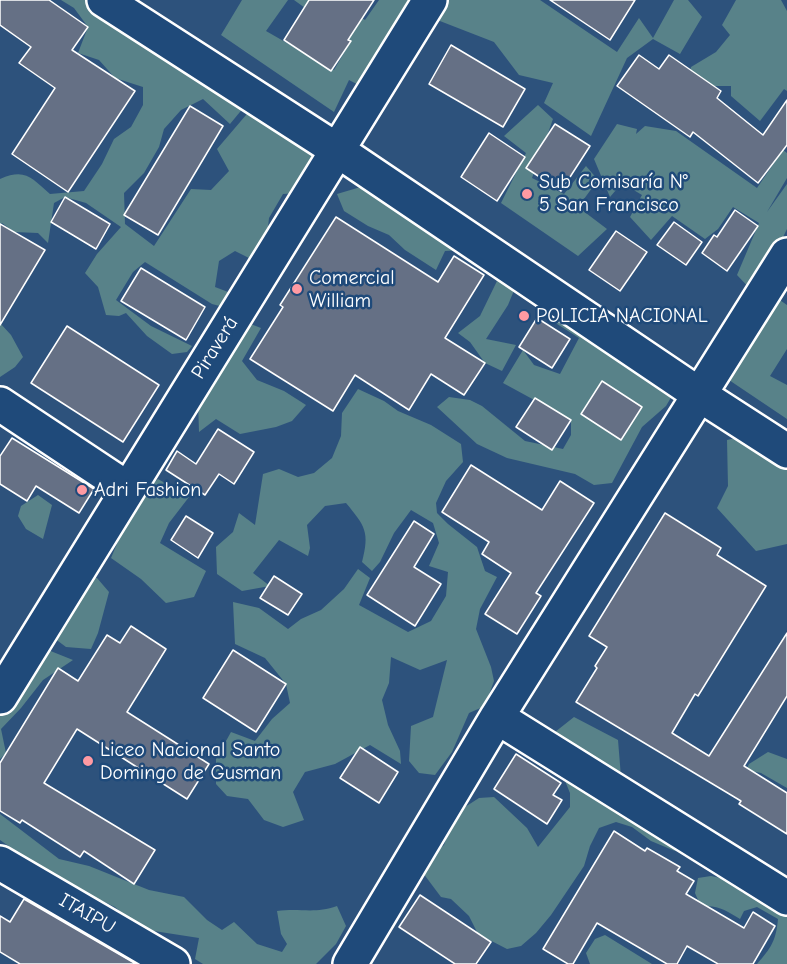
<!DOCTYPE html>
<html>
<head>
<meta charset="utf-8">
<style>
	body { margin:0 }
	canvas { display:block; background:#2d527c }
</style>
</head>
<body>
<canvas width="787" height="964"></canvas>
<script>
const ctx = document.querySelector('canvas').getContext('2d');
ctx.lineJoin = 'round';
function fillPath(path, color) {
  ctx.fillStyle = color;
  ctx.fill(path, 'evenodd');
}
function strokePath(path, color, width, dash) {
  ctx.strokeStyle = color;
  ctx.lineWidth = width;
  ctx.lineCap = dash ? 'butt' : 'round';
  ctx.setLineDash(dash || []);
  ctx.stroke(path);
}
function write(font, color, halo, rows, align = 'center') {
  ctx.font = font + ' "Comic Neue",sans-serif';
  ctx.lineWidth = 5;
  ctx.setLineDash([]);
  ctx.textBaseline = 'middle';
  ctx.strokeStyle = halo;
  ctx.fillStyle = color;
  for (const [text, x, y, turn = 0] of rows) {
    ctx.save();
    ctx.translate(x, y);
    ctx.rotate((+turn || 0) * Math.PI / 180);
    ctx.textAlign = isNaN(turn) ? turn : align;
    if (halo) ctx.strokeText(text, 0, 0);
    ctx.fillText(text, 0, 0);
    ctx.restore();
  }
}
fillPath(new Path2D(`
	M 61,0 L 93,0 L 249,101 L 230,124 L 203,99 L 181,110 L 164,129 L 159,147 L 144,173 L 124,193 L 125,224 L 154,246 L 191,189 L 211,190 L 229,171 L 217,149 L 252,108 L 317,150 L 298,193 L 283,194 L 269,218 L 267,236 L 257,262 L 235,251 L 219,261 L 215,287 L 236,295 L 231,309 L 212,304 L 145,262 L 133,272 L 116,300 L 151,326 L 192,346 L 187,352 L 172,354 L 147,336 L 126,313 L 119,316 L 106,315 L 98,287 L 85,273 L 97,254 L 121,227 L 86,203 L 65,197 L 54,203 L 48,243 L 38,233 L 14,232 L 2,223 L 0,225 L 0,179 C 26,168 31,178 50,194 L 84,191 L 102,164 L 114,139 L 131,127 L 143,105 L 143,87 L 115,78 L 99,60 L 78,53 L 88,27 L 74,8 Z
	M 242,0 L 288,0 L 266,31 L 334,70 L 351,41 L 294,0 L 334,0 L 365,20 L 379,0 L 420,0 L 370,91 L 349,80 L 334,112 L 221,35 Z
	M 437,0 L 540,0 L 617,52 L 639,18 L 653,38 L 674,0 L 688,0 L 702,17 L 680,54 L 653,39 L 627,58 L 591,136 L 544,103 L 553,83 L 519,75 L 494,42 L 427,16 Z
	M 736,0 L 781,0 L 787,11 L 787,91 L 784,89 L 760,121 L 731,96 L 731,86 L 700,86 L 688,80 L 691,67 L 716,52 L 730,35 L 722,25 Z
	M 538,105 L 553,119 L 532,178 L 564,194 L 586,166 L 598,180 L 578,207 L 607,229 L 578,256 L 501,203 L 526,153 L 504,136 Z
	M 617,124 L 637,129 L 636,134 L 645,126 L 676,131 L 757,188 L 783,150 L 787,153 L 787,178 L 767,212 L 787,184 L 787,229 L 755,294 L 737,275 L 759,223 L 733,207 L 718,229 L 705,239 L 672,216 L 651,240 L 630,217 L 642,195 L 622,183 L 610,197 L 594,159 Z
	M 364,186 L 522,271 L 508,305 L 486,339 L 516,345 L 502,371 L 485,363 L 470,342 L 458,333 L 480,316 L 497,281 L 463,250 L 445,251 L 436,270 L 405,250 L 389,235 L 368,226 L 344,211 L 337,194 Z
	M 551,292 L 683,377 L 666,406 L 642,427 L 612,483 L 594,485 L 575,474 L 507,458 L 477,444 L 437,407 L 449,397 L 470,400 L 482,406 L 525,441 L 563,449 L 571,435 L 571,420 L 503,383 L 523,350 L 534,365 L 560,374 L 579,338 L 543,315 Z
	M 768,292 L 787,305 L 787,349 L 770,376 L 787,385 L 787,419 L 726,378 Z
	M 0,323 L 11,335 L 23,357 L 15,367 L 0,377 Z
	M 248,323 L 261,328 L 242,361 L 257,380 L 284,391 L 306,405 L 292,421 L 276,427 L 240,434 L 216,419 L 199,432 L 198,399 Z
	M 358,389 L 384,401 L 398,411 L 431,425 L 461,444 L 463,462 L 446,481 L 436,503 L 437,513 L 448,524 L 477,547 L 485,571 L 497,577 L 480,609 L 476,629 L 491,667 L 494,681 L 485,706 L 469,713 L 452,752 L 435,775 L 419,773 L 409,761 L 411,726 L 433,717 L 447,660 L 420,670 L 391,657 L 389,683 L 382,700 L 388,725 L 400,751 L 401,764 L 370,745 L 335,764 L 305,772 L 293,792 L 304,820 L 283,827 L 264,820 L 248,799 L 227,796 L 216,784 L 216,759 L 231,732 L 255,741 L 272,719 L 290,703 L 286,684 L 265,658 L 235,644 L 233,602 L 259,608 L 288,629 L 301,619 L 321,610 L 344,589 L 358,569 L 370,578 L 359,605 L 408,632 L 431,621 L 446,596 L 448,572 L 429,566 L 439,543 L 433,523 L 411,510 L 394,533 L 380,562 L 372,571 L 362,562 C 370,532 365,526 346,503 L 325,506 L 307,525 L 310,548 L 308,556 L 279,540 L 253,573 L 270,586 L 242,591 L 217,574 L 216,547 L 233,532 L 239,513 L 255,525 L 263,474 L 279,469 L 298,477 L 314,473 L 332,458 L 341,436 L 342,413 Z
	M 753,434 L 787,468 L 787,544 L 756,551 L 717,508 L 728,486 L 727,440 Z
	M 158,479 L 189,497 L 169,523 L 160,543 L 206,571 L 194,597 L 166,603 L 141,579 L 111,558 L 136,498 Z
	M 38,495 L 52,505 L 43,539 L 26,529 L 18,516 L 21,506 Z
	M 76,574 L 97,578 L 109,592 L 98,633 L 91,649 L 66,647 L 50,635 Z
	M 43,648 L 73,660 L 43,680 L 21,708 L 1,729 L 6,753 L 0,759 L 0,714 L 6,709 Z
	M 574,717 L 618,740 L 621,777 L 550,736 Z
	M 768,752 L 787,759 L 787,788 L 761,773 L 746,770 L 749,764 Z
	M 561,771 L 671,833 L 675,851 L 651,841 L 632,827 L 616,822 L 599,828 L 590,846 L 584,866 L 551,915 L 536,933 L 521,946 L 507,949 L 478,934 L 469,916 L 451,899 L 441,897 L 423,873 L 432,856 L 444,845 L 451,824 L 465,807 L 479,798 L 494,797 L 527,828 L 538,847 L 570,807 L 570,793 Z
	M 0,814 L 59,859 L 89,866 L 149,890 L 184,897 L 207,920 L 222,930 L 234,922 L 257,944 L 282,952 L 287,944 L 281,934 L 277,911 C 301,908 315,914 337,906 L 346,926 L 336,944 L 316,964 L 203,964 L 195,959 L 199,938 L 141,929 L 115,907 L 81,891 L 30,861 L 0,840 Z
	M 711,876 L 730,880 L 743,893 L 773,896 L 787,906 L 787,964 L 757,964 C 771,948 776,941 778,919 L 757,907 L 744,911 L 740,919 C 727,911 716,904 701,907 L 695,893 L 698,878 Z
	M 605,935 L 652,964 L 590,964 L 586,953 L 595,939 Z`), '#588289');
const building = new Path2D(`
	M 0,0 L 49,0 L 88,27 L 72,50 L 135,91 L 68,192 L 12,154 L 55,88 L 19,63 L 31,47 L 0,25 Z
	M 309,0 L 374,0 L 348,40 L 351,41 L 331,71 L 284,40 Z
	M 550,0 L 635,0 L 610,40 Z
	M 451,45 L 525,89 L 503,127 L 429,84 Z
	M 639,55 L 659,69 L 669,55 L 721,91 L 717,98 L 763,135 L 787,100 L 787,145 L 758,183 L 693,132 L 690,137 L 617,86 Z
	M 190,106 L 223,126 L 158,235 L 124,215 Z
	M 555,124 L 590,146 L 561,191 L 526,168 Z
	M 489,133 L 525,157 L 497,201 L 461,177 Z
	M 65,197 L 110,224 L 96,249 L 51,222 Z
	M 735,210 L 758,226 L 727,271 L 702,253 L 714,235 L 717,237 Z
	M 336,217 L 438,282 L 454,256 L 484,275 L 445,338 L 485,363 L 464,395 L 431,374 L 409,410 L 355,375 L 333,411 L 250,359 L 283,307 L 280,305 Z
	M 674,222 L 702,242 L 686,265 L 657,245 Z
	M 0,224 L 45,250 L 0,325 Z
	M 616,231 L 647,252 L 620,291 L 589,270 Z
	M 141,268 L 205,307 L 186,340 L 121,301 Z
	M 537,318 L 570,339 L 552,368 L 519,347 Z
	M 67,326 L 159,385 L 123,442 L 31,383 Z
	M 602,381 L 642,407 L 621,440 L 581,414 Z
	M 535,398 L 571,420 L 552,450 L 516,427 Z
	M 218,429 L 254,452 L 234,484 L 219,474 L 205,495 L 166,470 L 177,451 L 196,464 Z
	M 12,438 L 94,489 L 79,513 L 36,486 L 27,501 L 0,484 L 0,456 Z
	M 471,465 L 542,510 L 560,481 L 594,503 L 536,593 L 541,596 L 517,634 L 485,614 L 511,573 L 482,554 L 489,542 L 442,512 Z
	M 665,513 L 721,548 L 717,555 L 766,586 L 698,696 L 695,694 L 672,733 L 709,756 L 787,633 L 787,696 L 744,766 L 787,793 L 787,834 L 739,804 L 741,801 L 576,702 L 597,668 L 595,666 L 607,647 L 589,636 Z
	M 186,516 L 213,533 L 198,558 L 171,540 Z
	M 414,521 L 434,534 L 414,567 L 441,584 L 415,626 L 367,595 Z
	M 274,576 L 302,594 L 288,615 L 260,598 Z
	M 131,626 L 166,649 L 127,712 L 209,764 L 187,799 L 77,729 L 44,783 L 155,850 L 134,884 L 84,851 L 80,857 L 22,820 L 20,823 L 0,811 L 0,763 L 58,668 L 78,681 L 107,635 L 120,643 Z
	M 233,650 L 286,684 L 256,732 L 203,698 Z
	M 360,747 L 398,772 L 379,803 L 340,778 Z
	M 516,754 L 561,783 L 553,795 L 562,800 L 547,824 L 494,789 Z
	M 614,831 L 645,851 L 647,848 L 680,867 L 677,871 L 694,881 L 686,894 L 744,928 L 753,912 L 775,926 L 753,964 L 718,964 L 687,946 L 677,964 L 667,964 L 597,923 L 573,964 L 568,964 L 543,949 Z
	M 420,895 L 491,942 L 476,964 L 455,964 L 399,927 Z
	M 24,899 L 136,964 L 20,964 L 0,952 L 0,916 L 10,922 Z`);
fillPath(building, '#657085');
strokePath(building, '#fff', 1.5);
const minor = new Path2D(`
	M 104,0 L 337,150 L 700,395 L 787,451
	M 0,404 L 128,489
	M 0,697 L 430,0
	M 497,717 L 787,898
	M 0,863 L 173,964
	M 350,964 L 497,717 L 787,255`);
strokePath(minor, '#fff', 38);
strokePath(minor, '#1f4a7a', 33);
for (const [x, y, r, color] of [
	[527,194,6,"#ff9aa2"],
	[297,289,6,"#ff9aa2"],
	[524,316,6,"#ff9aa2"],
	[82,490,6,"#ff9aa2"],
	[88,761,6,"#ff9aa2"]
]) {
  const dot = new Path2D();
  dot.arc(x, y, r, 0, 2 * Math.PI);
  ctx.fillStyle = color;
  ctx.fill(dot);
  strokePath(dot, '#1f4a7a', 2);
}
write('20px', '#fff', '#1f4a7a', [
	["Sub Comisaría N°",539,182],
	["5 San Francisco",539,205],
	["Comercial",309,278],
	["William",309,301],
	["POLICIA NACIONAL",536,316],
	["Adri Fashion",94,490],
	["Liceo Nacional Santo",100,750],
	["Domingo de Gusman",100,773]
], 'left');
write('20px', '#fff', '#1f4a7a', [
	["Piraverá",215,348,-58],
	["ITAIPU",87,914,30]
]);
</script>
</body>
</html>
